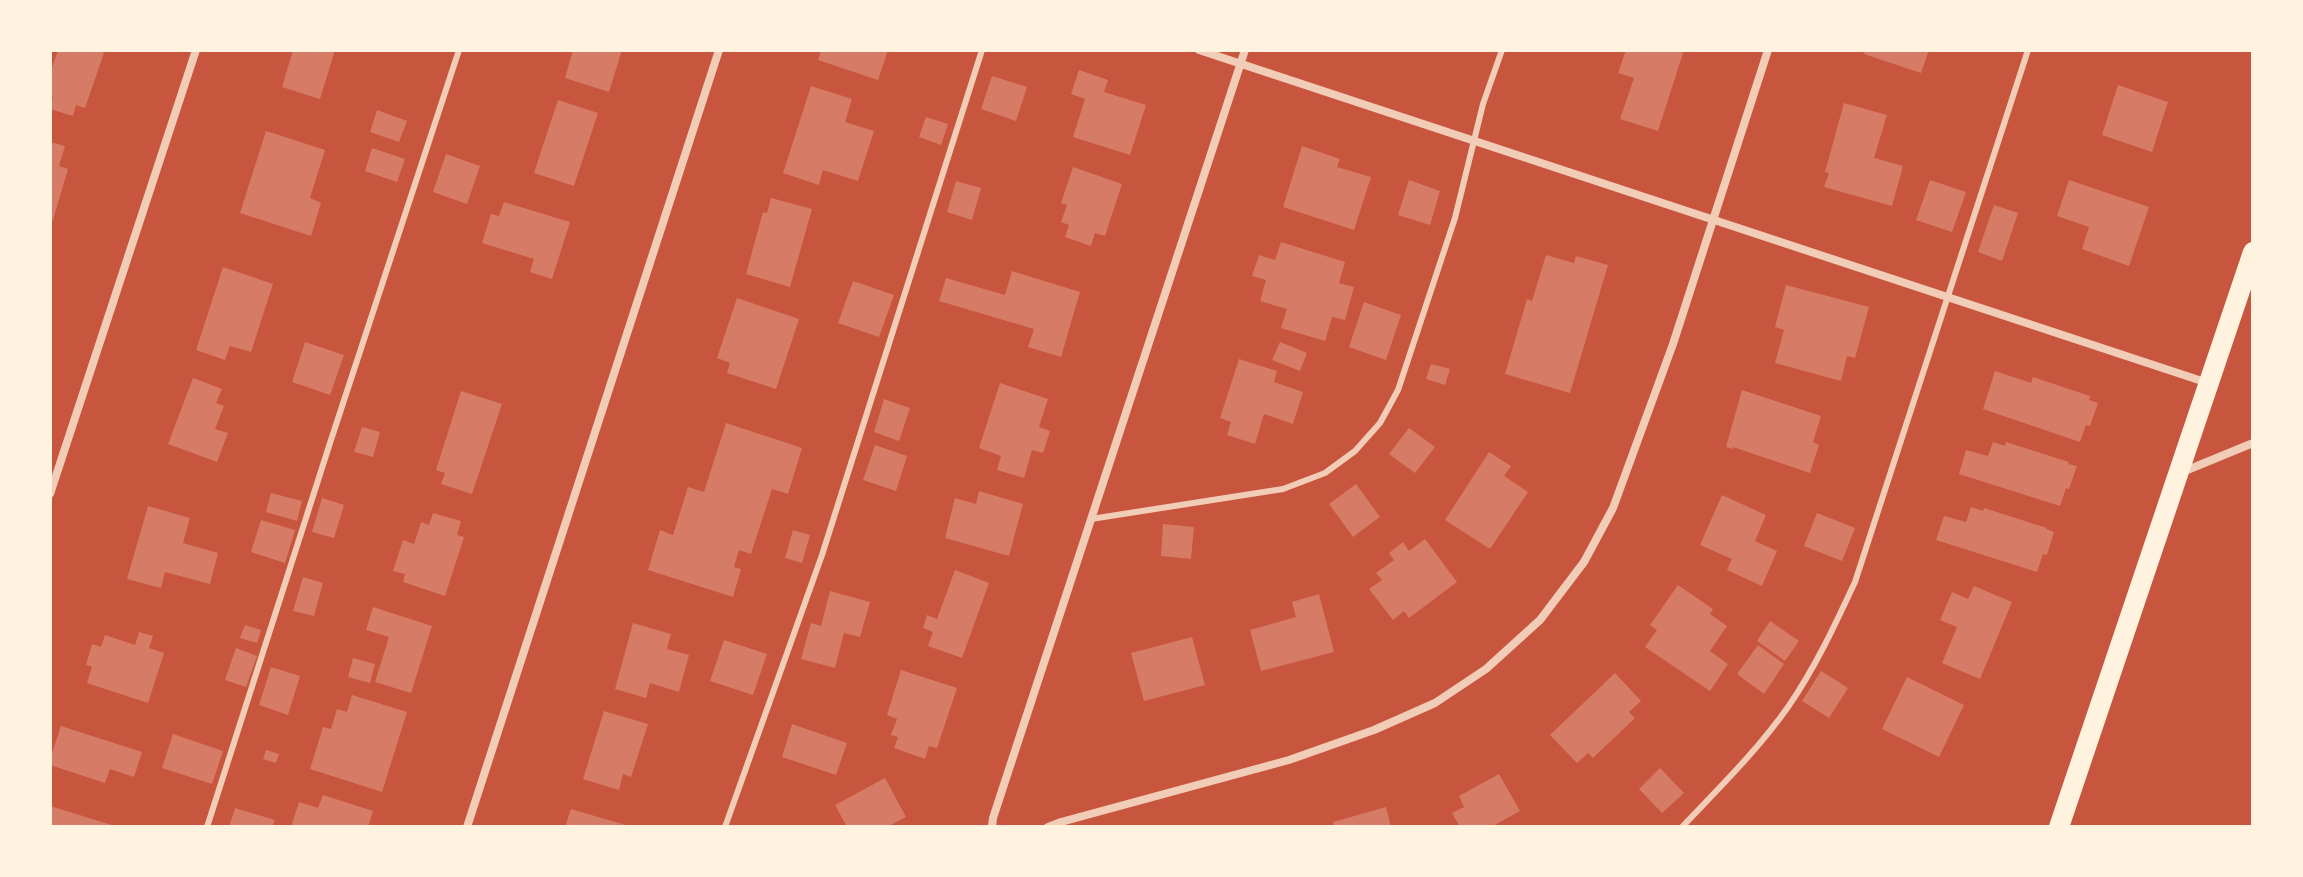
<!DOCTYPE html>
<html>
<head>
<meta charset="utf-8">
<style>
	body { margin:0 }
	#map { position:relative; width:2303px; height:877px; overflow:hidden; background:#c8553d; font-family:"Playfair Display",serif }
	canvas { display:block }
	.frame { position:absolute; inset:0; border:52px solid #fff3e0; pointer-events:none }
</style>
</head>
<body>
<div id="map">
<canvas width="2303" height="877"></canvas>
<div class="frame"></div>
</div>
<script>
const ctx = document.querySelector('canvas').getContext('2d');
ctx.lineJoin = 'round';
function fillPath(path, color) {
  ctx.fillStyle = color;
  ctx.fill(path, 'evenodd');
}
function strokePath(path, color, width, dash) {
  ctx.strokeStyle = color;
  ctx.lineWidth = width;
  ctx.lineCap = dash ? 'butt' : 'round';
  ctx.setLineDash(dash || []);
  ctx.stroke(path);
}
fillPath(new Path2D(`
	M 58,50 L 96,50 L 104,53 L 85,108 L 76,105 L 73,116 L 50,109 L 53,96 L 50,95 L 50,74 Z
	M 293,50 L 335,50 L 320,99 L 282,87 Z
	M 573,50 L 622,50 L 609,92 L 565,78 Z
	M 821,50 L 888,50 L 878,80 L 818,60 Z
	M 1626,50 L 1684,50 L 1658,131 L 1620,119 L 1634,78 L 1618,73 Z
	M 1865,50 L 1929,50 L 1921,73 L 1864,54 Z
	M 1079,70 L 1108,80 L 1104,92 L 1146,105 L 1130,155 L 1073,137 L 1085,99 L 1071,94 Z
	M 992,76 L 1027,87 L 1016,121 L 981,109 Z
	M 2118,85 L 2168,102 L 2152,152 L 2102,135 Z
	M 811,86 L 852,99 L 845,122 L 874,131 L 858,181 L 823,170 L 819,185 L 783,173 Z
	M 558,100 L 598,113 L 574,186 L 534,173 Z
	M 1844,103 L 1887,115 L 1874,158 L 1903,166 L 1892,206 L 1824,187 L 1829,173 L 1825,172 Z
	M 377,110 L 407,121 L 399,142 L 370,132 Z
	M 926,117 L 948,124 L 941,145 L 919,137 Z
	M 266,131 L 325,150 L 310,198 L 321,203 L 311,236 L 240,213 Z
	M 50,142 L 65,146 L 59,166 L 68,169 L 53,220 L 50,219 Z
	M 1302,146 L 1340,159 L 1337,167 L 1371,177 L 1354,230 L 1283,207 Z
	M 372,148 L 405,159 L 397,182 L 365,171 Z
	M 446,154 L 480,166 L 467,204 L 433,192 Z
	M 1073,167 L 1122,184 L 1105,236 L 1095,233 L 1091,246 L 1065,237 L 1069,225 L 1061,222 L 1067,205 L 1061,203 Z
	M 1409,180 L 1440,191 L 1430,225 L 1398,215 Z
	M 1930,180 L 1966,192 L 1952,232 L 1916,220 Z
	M 2069,180 L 2149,207 L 2129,266 L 2082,249 L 2089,227 L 2057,216 Z
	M 956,181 L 981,188 L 972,220 L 947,212 Z
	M 771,198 L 812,209 L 790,287 L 746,274 L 763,212 L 767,213 Z
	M 504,202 L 570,222 L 552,279 L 530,272 L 534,259 L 482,243 L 491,214 L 499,216 Z
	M 1994,205 L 2018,213 L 2002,261 L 1978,252 Z
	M 1281,242 L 1345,262 L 1339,283 L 1354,287 L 1345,320 L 1332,317 L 1325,341 L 1281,328 L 1287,309 L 1260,301 L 1266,280 L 1252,276 L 1259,255 L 1275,260 Z
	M 1546,255 L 1574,263 L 1576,256 L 1608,265 L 1570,393 L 1505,374 L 1527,299 L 1532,301 Z
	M 223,267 L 273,284 L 251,352 L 230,346 L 225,360 L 196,350 Z
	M 1012,271 L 1080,292 L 1061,357 L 1028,347 L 1034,329 L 939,301 L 946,278 L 1005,295 Z
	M 853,281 L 894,295 L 879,337 L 838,323 Z
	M 1786,285 L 1869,307 L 1855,358 L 1847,356 L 1841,381 L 1775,363 L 1784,330 L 1775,327 Z
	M 737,298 L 799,319 L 776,389 L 727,373 L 730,363 L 717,358 Z
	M 1364,302 L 1401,315 L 1386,360 L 1349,347 Z
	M 305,342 L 344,355 L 330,395 L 292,382 Z
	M 1280,342 L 1307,353 L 1300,371 L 1272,360 Z
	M 1239,359 L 1277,371 L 1274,382 L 1303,392 L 1293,424 L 1264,414 L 1255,444 L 1227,435 L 1231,422 L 1220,418 Z
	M 1431,364 L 1450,369 L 1445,385 L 1426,379 Z
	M 1995,371 L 2031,383 L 2033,377 L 2090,396 L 2089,400 L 2098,403 L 2090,426 L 2086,425 L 2080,442 L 1983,409 Z
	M 193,378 L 222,389 L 216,403 L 224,406 L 215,429 L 228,433 L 217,462 L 168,444 Z
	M 1000,383 L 1048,399 L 1039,427 L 1050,431 L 1043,453 L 1032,450 L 1024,478 L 997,470 L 1001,456 L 979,448 Z
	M 1742,390 L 1821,416 L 1813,442 L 1819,445 L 1810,473 L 1733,447 L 1733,449 L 1726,447 Z
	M 461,391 L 502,404 L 472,494 L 441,484 L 445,473 L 436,470 Z
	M 884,399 L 910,408 L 899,441 L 874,432 Z
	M 726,423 L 802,448 L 788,494 L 772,489 L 751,554 L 739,550 L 734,567 L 741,569 L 733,597 L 648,570 L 660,530 L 673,535 L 688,487 L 704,492 Z
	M 362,427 L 380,432 L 373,457 L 354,452 Z
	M 1409,428 L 1435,447 L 1415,473 L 1389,454 Z
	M 1993,442 L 2005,446 L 2006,442 L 2069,462 L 2068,464 L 2077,466 L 2069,489 L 2066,488 L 2060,506 L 1959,474 L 1966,450 L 1988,456 Z
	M 875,445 L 907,456 L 896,491 L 863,480 Z
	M 1489,452 L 1511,466 L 1504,476 L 1528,492 L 1490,549 L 1445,520 Z
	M 1356,484 L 1380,517 L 1353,537 L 1329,504 Z
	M 979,491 L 1023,504 L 1009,556 L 945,538 L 955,498 L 976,504 Z
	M 271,493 L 302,501 L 297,521 L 266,512 Z
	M 1722,495 L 1766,515 L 1755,541 L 1777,551 L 1762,586 L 1727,570 L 1732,559 L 1700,545 Z
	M 322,498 L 344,505 L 334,538 L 312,532 Z
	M 148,506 L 190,518 L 183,543 L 218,553 L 210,584 L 165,572 L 161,588 L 127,579 Z
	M 1971,507 L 1983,511 L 1984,508 L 2047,528 L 2046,529 L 2054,532 L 2047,555 L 2043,554 L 2037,572 L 1936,540 L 1944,516 L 1966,522 Z
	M 433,513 L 461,521 L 457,535 L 464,537 L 445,596 L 403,582 L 405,574 L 393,571 L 403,540 L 414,544 L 421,522 L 429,525 Z
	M 1817,513 L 1855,528 L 1842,561 L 1804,546 Z
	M 261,520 L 295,530 L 285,563 L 251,552 Z
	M 1163,524 L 1194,527 L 1191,559 L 1161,556 Z
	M 793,530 L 810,535 L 802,563 L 785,558 Z
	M 1425,539 L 1457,582 L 1409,618 L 1404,611 L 1393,620 L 1369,589 L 1382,580 L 1376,573 L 1394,560 L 1389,553 L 1403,542 L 1409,551 Z
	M 955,570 L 989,583 L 962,658 L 928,646 L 933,632 L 923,628 L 927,615 L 937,619 Z
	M 303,577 L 323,583 L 314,616 L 293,611 Z
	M 1678,585 L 1713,609 L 1710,614 L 1727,626 L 1710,651 L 1728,664 L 1710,691 L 1645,647 L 1657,630 L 1650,625 Z
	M 1974,586 L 2012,602 L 1980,679 L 1942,663 L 1957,627 L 1940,620 L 1952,592 L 1968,599 Z
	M 830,591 L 870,602 L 860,637 L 844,633 L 835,668 L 801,659 L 811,623 L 821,626 Z
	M 1319,594 L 1334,652 L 1261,671 L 1250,630 L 1296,617 L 1292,602 Z
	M 373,607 L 432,626 L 411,693 L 375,682 L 389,637 L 366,630 Z
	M 1770,621 L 1799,641 L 1785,661 L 1757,641 Z
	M 633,623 L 671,634 L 667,649 L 689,655 L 679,692 L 650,683 L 646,698 L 615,689 Z
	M 245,625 L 261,630 L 257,643 L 240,638 Z
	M 139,632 L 153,636 L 149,648 L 164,653 L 148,703 L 87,683 L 92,667 L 86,665 L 92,644 L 101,647 L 105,635 L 135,645 Z
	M 1192,637 L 1205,685 L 1144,701 L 1131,653 Z
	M 724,640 L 767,654 L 753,695 L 710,681 Z
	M 1758,645 L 1784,664 L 1764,694 L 1737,674 Z
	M 236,648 L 257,656 L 246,687 L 225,680 Z
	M 353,658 L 375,664 L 370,683 L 348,677 Z
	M 271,667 L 300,676 L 288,715 L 259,705 Z
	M 901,670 L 957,688 L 937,748 L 929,746 L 925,759 L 894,748 L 898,737 L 891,735 L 897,719 L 887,715 Z
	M 1821,671 L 1848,688 L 1829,718 L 1802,701 Z
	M 1615,673 L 1641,701 L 1629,712 L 1635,718 L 1593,758 L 1588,753 L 1577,763 L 1550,735 Z
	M 1907,677 L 1964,705 L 1939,757 L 1882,729 Z
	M 352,695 L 407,712 L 382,792 L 310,769 L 323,727 L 331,729 L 337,709 L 347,712 Z
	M 604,711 L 648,724 L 631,777 L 623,774 L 619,790 L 583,779 Z
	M 792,724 L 847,743 L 836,775 L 782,757 Z
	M 61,726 L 142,752 L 134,777 L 110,769 L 105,783 L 50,765 L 50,759 Z
	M 173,734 L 223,751 L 212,784 L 162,768 Z
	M 266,750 L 279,754 L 276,763 L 263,759 Z
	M 1660,768 L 1684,793 L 1662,813 L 1639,789 Z
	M 1499,774 L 1520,811 L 1491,827 L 1460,827 L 1452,813 L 1464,807 L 1459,796 Z
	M 885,778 L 906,817 L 887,827 L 847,827 L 835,805 Z
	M 323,795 L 373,811 L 368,827 L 291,827 L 299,802 L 318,808 Z
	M 50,806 L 115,826 L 115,827 L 50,827 Z
	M 1386,807 L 1391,827 L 1334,827 L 1333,822 Z
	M 235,808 L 275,820 L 272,827 L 229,827 Z
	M 571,809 L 629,826 L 629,827 L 565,827 Z`), '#d67c66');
strokePath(new Path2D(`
	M 1091,519 L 1283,489 L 1325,473 L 1355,451 L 1380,423 L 1398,390 L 1455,218 L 1483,104 L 1502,50
	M 207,827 L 330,443 L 459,50
	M 725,827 L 822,555 L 982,50
	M 1682,827 C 1718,789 1757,751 1788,707 C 1815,668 1835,625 1855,582 L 2028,50`), '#f1ccb7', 6);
strokePath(new Path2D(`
	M 1199,50 L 2208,383
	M 2180,473 L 2253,443
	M 50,494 L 196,50
	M 467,827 L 719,50
	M 992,827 L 993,818 L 1245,50
	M 1048,827 L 1061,822 L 1289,760 L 1374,730 L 1435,703 L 1486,669 L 1540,620 L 1584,562 L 1613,508 L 1673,344 L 1768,50`), '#f1ccb7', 8);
strokePath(new Path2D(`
	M 2059,827 L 2253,252`), '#fff3e0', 20);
</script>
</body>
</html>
